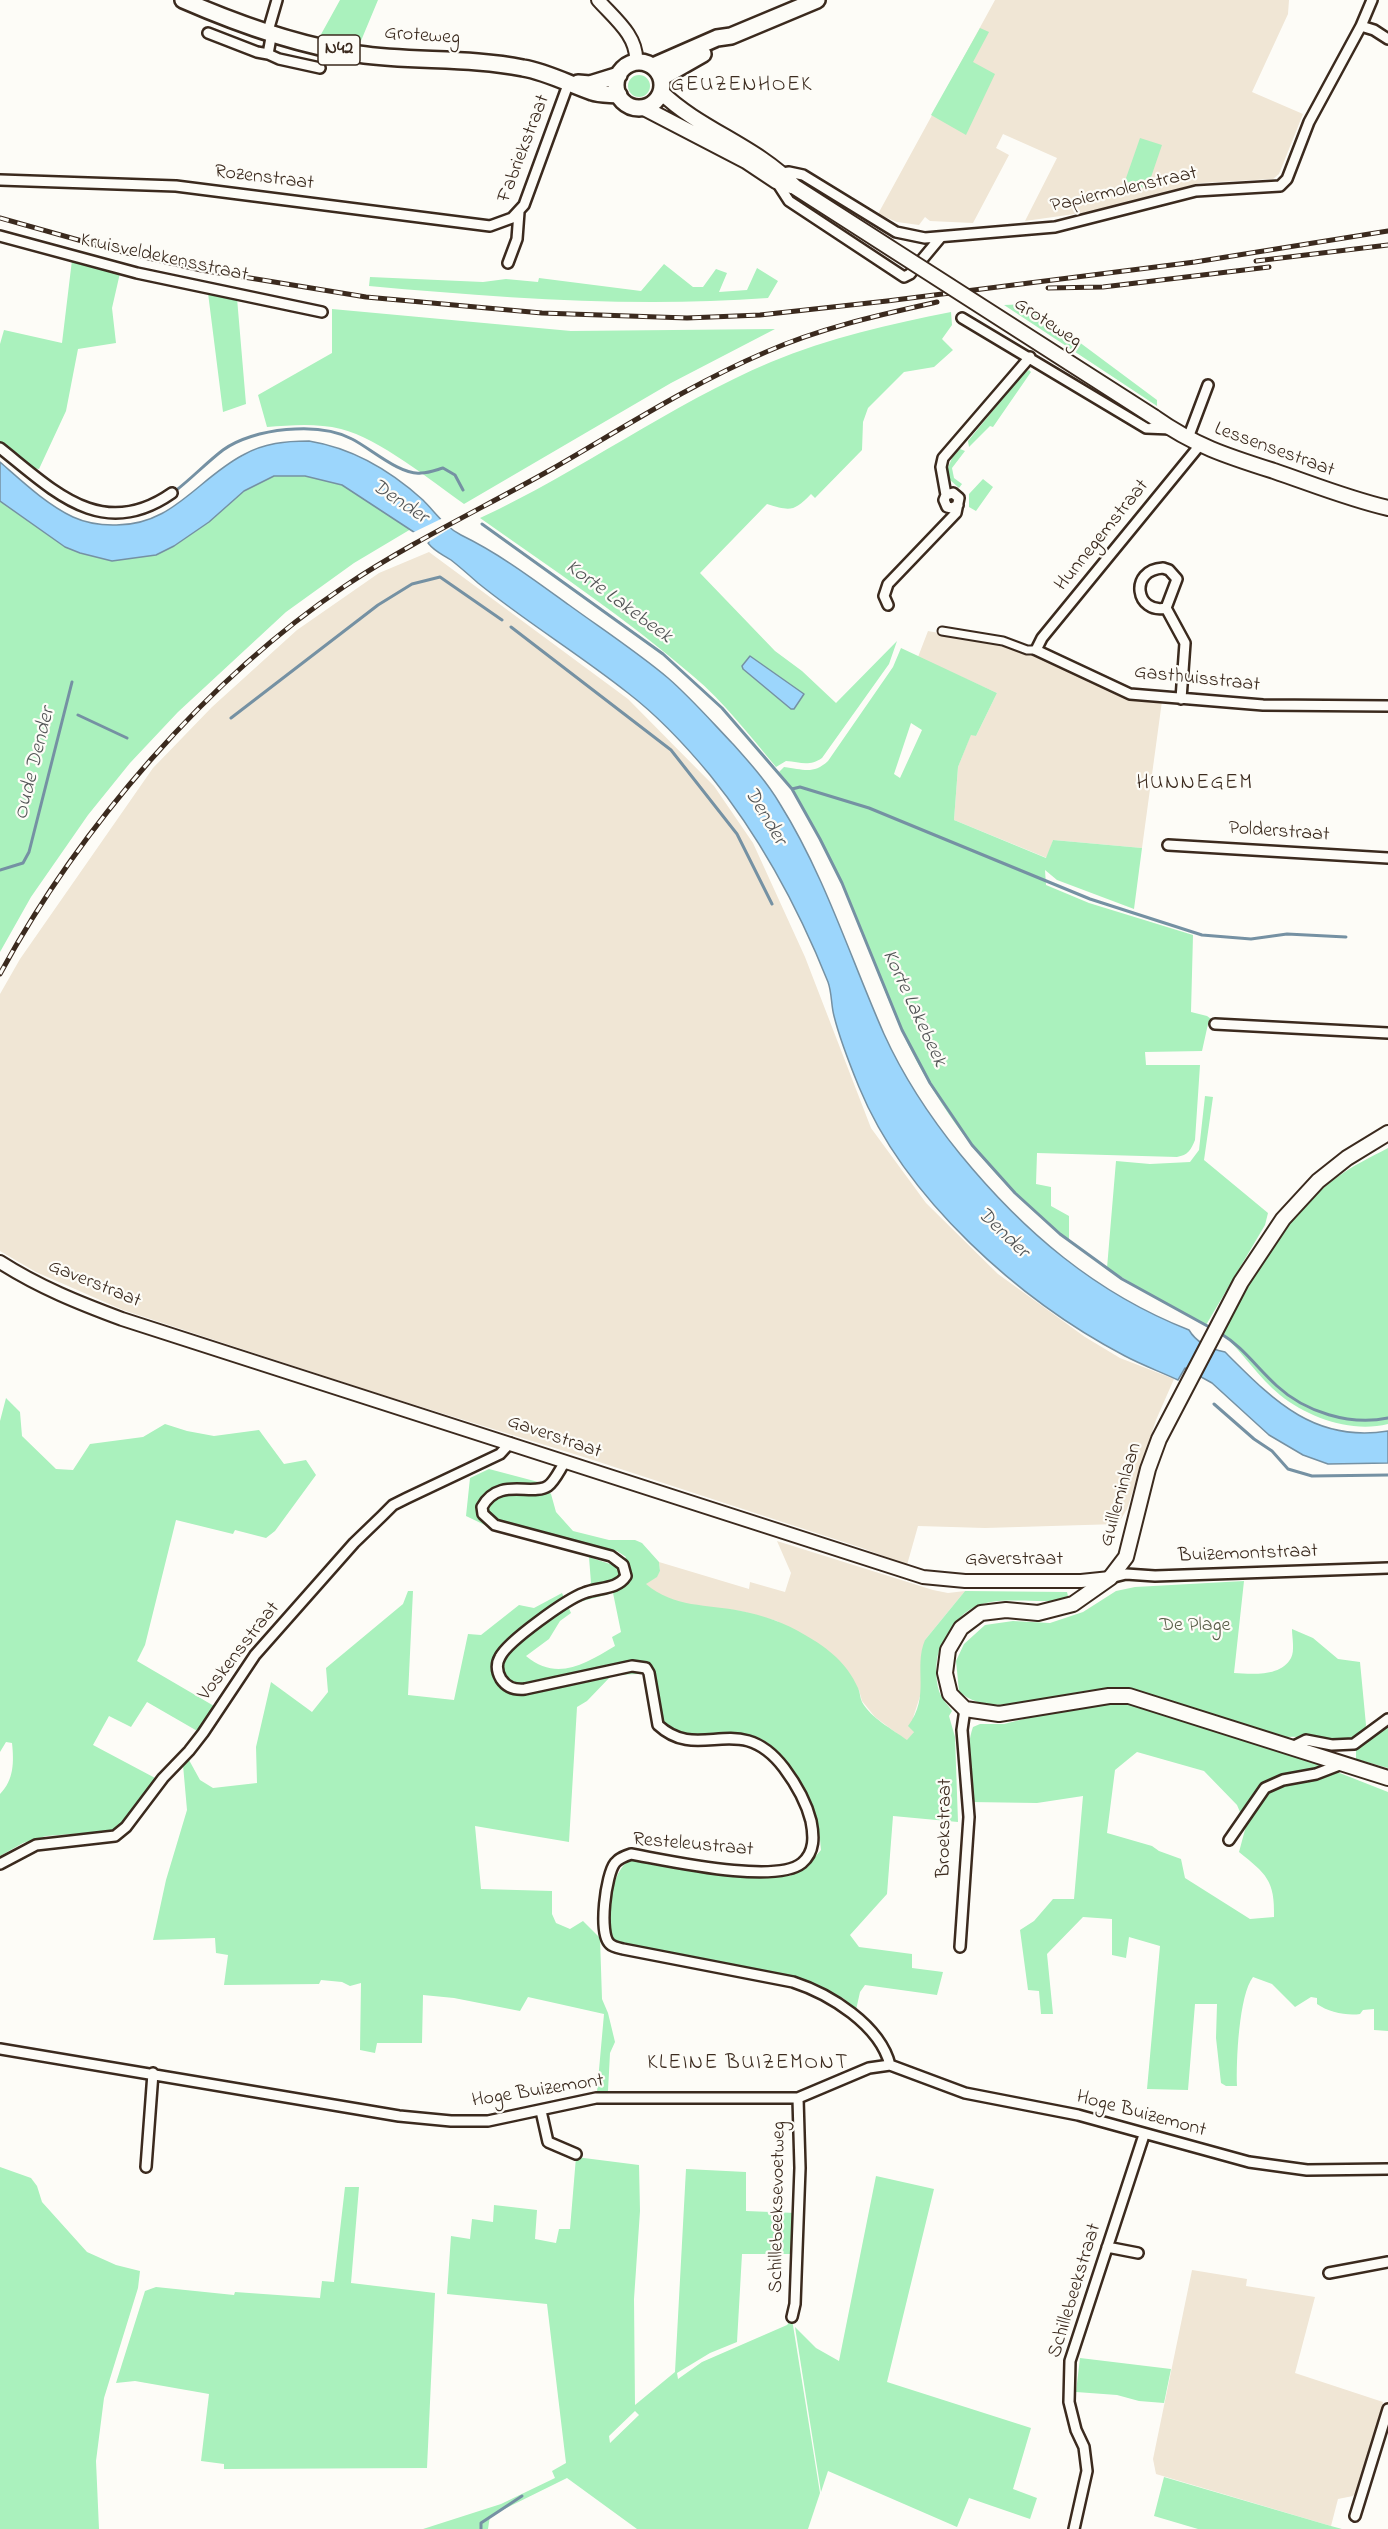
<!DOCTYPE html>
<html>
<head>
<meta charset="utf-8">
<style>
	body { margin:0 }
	canvas { display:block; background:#fdfcf7 }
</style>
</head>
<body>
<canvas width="1388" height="2529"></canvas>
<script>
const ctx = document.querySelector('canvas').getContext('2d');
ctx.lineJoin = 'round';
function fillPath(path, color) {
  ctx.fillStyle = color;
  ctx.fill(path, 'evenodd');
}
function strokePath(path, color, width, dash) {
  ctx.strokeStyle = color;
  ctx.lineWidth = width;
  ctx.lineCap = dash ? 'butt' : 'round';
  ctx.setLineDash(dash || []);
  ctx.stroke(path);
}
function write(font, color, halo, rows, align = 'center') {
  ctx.font = font + ' "Indie Flower",sans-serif';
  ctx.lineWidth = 4.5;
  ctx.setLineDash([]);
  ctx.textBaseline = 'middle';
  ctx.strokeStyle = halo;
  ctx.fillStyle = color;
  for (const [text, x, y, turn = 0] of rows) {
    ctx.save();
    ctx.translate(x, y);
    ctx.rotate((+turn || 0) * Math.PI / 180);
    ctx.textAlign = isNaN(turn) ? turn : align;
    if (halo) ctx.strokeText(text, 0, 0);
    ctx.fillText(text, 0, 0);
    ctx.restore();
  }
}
fillPath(new Path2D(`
	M 995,0 L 1289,0 L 1288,14 L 1252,92 L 1303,114 L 1279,174 L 1273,179 L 1200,183 L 1089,212 L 1025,221 L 1057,158 L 1003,134 L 996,148 L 1009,155 L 973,223 L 930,221 L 925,217 L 919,225 L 897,222 L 878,214 Z
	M 429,552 L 628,699 L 714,786 L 753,843 L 805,957 L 871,1128 L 926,1203 L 998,1274 L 1085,1337 L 1120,1358 L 1174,1379 L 1156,1420 L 1127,1509 L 1118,1524 L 985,1528 L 918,1526 L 907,1565 L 862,1548 L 587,1458 L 370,1391 L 123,1310 L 36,1272 L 0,1251 L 0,994 L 20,959 L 153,768 L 212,707 L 297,630 L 379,573 Z
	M 928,631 L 1002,645 L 1037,656 L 1129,698 L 1162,701 L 1142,848 L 1053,840 L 1047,858 L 954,820 L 958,767 L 971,734 L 976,736 L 997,693 L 918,657 Z
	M 777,1541 L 933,1590 L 948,1593 L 965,1591 L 925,1640 L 922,1690 L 913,1718 L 914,1732 L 907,1741 L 875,1717 L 862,1701 L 859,1690 L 777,1621 L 740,1611 L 683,1604 L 656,1593 L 645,1584 L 657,1576 L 660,1571 L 659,1562 L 749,1589 L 750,1582 L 785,1592 L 791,1573 Z
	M 1192,2270 L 1247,2279 L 1246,2286 L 1315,2297 L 1295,2373 L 1383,2402 L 1360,2488 L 1353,2496 L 1338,2499 L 1331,2526 L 1156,2474 L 1153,2459 Z`), '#f0e6d5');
fillPath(new Path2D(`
	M 340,0 L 378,0 L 358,48 L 319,38 Z
	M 980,28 L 989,32 L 973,62 L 995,74 L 966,135 L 931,115 Z
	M628 86a11 11 0 1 1 22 0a11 11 0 1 1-22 0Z
	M 1140,138 L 1162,145 L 1147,189 L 1125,181 Z
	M 72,260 L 120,273 L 112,308 L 116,343 L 78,349 L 66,411 L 39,469 L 32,468 L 0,443 L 0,344 L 4,330 L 62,343 Z
	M 664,264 L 693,287 L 703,287 L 716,269 L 727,273 L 719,292 L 747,290 L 757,268 L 778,281 L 768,298 C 634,308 502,298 369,286 L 370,277 L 483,282 L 506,279 L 538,282 L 539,278 L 641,291 Z
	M 208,293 L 237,298 L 246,404 L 223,412 Z
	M 1028,304 L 1157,400 L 1157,406 L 1004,305 Z
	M 332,309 L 571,331 L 775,329 L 671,383 L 464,504 C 430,480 380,439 341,429 C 317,423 292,425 267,427 L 258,395 L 332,353 Z
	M 951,312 L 952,325 L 942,339 L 953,350 L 934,367 L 904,372 L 868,408 L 863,422 L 862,450 L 815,498 L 811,494 C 794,512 790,511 767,504 L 700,573 L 775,651 L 802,671 L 836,703 L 897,641 L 889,664 L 822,758 C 809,767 800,762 786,761 L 776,767 C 750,736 724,702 693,676 C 626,618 552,569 480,518 C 580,472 669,405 771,362 C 828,338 891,324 951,312 ZM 750,656 L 791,709 L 743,669 L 742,666 Z
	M 1029,370 L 1031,372 L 993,427 L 990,426 L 969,447 L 968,441 L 1022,375 Z
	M 960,449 L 965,451 L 952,468 L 954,478 L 962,484 L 959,488 L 949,479 L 946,472 L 953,456 Z
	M 274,476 L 305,476 L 342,485 L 411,529 L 354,563 L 286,612 L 178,712 L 130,763 L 88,815 L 31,897 L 0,952 L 0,501 L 65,547 L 80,553 L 112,561 L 156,555 L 174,546 L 209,522 L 244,491 Z
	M 983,479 L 993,487 L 976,511 L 969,507 L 969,494 Z
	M 901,648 L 997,693 L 976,736 L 971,735 L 958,767 L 954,820 L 1046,858 L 1053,840 L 1142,848 L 1134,909 L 1057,880 L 1045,870 L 1046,885 L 1089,903 L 1193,935 L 1191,1012 L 1207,1016 L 1214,1021 L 1208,1024 L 1202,1051 L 1145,1052 L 1146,1065 L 1200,1065 L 1195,1140 C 1191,1150 1188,1155 1177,1157 L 1037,1153 L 1036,1184 L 1051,1187 L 1051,1206 L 1069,1216 L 1069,1240 C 998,1188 937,1110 901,1029 C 863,942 836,849 779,772 L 784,767 C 803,769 813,775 828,761 L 893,667 ZM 911,723 L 922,730 L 900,778 L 894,774 Z
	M 1205,1096 L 1213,1097 L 1204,1160 L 1268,1213 L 1265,1225 L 1206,1325 L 1162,1302 L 1107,1268 L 1116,1161 L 1150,1164 L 1190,1162 L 1199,1150 Z
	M 1388,1148 L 1388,1424 C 1351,1433 1309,1418 1280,1395 C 1259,1378 1243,1353 1223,1334 C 1252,1279 1284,1216 1336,1178 C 1352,1166 1371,1157 1388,1148 Z
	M 6,1398 L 20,1412 L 22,1436 L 56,1469 L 73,1470 L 90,1444 L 143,1437 L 165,1424 L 187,1431 L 214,1436 L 259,1430 L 284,1464 L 306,1460 L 316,1475 L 275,1531 L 266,1538 L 235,1530 L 233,1534 L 176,1520 L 145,1645 L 137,1661 L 214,1706 L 199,1732 L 147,1702 L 131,1727 L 109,1716 L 93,1745 L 157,1779 L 122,1824 L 110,1831 L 46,1836 L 23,1843 L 0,1856 L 0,1794 C 14,1780 14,1762 12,1743 L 6,1742 L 0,1752 L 0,1421 Z
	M 489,1469 L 542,1483 L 551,1494 L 556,1512 L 573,1531 L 609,1540 L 635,1540 L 642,1543 L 659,1562 L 660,1571 L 657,1577 L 646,1584 C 674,1608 707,1604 741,1611 C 762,1615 786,1623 805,1635 C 828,1648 847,1663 858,1688 C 860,1692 860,1698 862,1702 C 871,1718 892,1729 907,1740 L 914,1732 L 908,1726 C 931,1696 913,1668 925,1640 L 965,1591 L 1067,1592 L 1068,1596 C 1059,1602 1048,1601 1037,1601 C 988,1600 966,1597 941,1646 C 935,1658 935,1678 939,1691 C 941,1698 948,1705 952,1711 L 949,1716 L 955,1737 L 958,1822 L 893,1816 L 887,1894 L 850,1935 L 859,1947 L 912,1954 L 912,1968 L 943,1972 L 937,1995 L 865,1985 L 860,1992 L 856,2010 L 843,1998 L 797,1980 L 619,1945 C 599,1932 611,1866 632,1859 L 718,1874 L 790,1876 L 809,1864 L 821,1850 C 821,1814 791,1748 754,1736 C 731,1729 704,1736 681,1738 C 673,1733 665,1728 661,1719 C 652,1699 665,1669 639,1661 L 639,1674 L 612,1675 L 587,1701 L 577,1707 L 569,1842 L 475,1826 L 481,1889 L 552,1891 L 552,1914 L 556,1923 L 570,1929 L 583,1921 L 600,1938 L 602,1999 L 608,2013 L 615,2042 L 610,2053 L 608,2091 L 597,2092 L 604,2014 L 528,1997 L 520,2011 L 454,1998 L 423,1995 L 422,2043 L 377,2043 L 375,2053 L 360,2050 L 361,1983 L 350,1986 L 342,1982 L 321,1980 L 319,1984 L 224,1985 L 228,1955 L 216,1953 L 215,1938 L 153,1940 L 166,1880 L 187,1810 L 183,1765 L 189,1760 L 200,1780 L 213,1788 L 257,1783 L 256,1747 L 271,1682 L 312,1712 L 328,1692 L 326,1668 L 403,1604 L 408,1591 L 413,1591 L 408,1695 L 454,1700 L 468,1634 L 481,1635 L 519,1605 L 534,1608 L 562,1593 L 571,1613 L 560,1621 L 549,1639 L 526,1656 C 557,1682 585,1664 615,1646 L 612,1637 L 621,1632 L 613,1593 L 579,1602 L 578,1591 L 591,1583 L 589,1557 L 619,1567 L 626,1557 L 617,1551 L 506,1526 L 489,1527 L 466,1516 L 470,1478 Z
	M 1244,1581 L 1234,1673 C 1252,1674 1281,1677 1291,1658 C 1295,1651 1292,1637 1292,1629 L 1313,1638 L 1338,1659 L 1360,1662 L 1366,1725 L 1364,1734 C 1339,1751 1309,1732 1280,1738 L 1276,1748 L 1388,1792 L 1388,2031 L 1374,2030 L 1374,2009 L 1363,2010 L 1360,2014 C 1347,2016 1328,2012 1317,2004 L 1317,1998 L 1311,1997 L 1295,2007 L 1272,1984 L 1253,1977 C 1239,1995 1236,2061 1237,2086 L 1226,2086 L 1221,2083 L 1216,2038 L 1217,2004 L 1195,2004 L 1188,2090 L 1147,2089 L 1160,1946 L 1129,1937 L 1126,1958 L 1112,1955 L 1112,1919 L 1083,1917 L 1047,1954 L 1053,2014 L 1041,2014 L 1039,1991 L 1028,1990 L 1020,1930 L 1034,1921 L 1053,1899 L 1074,1899 L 1083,1796 L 1037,1803 L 970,1802 C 969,1778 965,1750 973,1727 L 980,1724 L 1004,1724 L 1134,1691 C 1082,1677 996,1728 959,1691 L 956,1661 L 964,1644 L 985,1625 L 1013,1621 L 1050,1623 L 1083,1612 L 1116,1591 L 1135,1587 ZM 1137,1752 L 1204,1771 L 1237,1805 L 1246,1826 L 1239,1852 C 1266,1874 1275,1880 1274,1917 L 1250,1919 L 1185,1878 L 1181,1859 L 1159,1851 L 1152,1846 L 1107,1833 L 1115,1770 Z
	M 1388,1725 L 1388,1768 L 1356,1759 L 1356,1748 L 1366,1743 Z
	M 576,2157 L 639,2165 L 640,2211 L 634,2299 L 635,2405 L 675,2372 L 686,2169 L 746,2172 L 746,2211 L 796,2213 L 795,2254 L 742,2254 L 737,2342 L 710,2353 L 677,2373 L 678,2379 L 702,2362 L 787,2325 L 792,2319 L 820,2493 L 808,2529 L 637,2529 L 567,2478 L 490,2516 L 488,2529 L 423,2529 L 501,2504 L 555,2478 L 552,2471 L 566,2463 L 547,2304 L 447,2294 L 451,2236 L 470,2239 L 472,2219 L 493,2222 L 494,2205 L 537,2210 L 535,2239 L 556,2243 L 559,2229 L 570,2229 ZM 635,2411 L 639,2415 L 610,2443 L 609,2436 Z
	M 0,2167 L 31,2178 L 37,2186 L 42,2202 L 87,2252 L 116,2265 L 140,2271 L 138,2288 L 104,2398 L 96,2461 L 99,2529 L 0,2529 Z
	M 876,2176 L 934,2189 L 887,2382 L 1031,2428 L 1013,2489 L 1037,2498 L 1030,2519 L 969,2498 L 957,2527 L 828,2471 L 821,2492 L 795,2327 L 816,2348 L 839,2361 Z
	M 345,2187 L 359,2187 L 351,2283 L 435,2293 L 427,2468 L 224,2469 L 224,2464 L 201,2461 L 209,2394 L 135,2381 L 116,2383 L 145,2291 L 156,2287 L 234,2295 L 235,2292 L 320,2298 L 322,2281 L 334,2282 Z
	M 1080,2358 L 1171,2369 L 1164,2403 L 1139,2401 L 1117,2395 L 1076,2392 Z
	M 1164,2477 L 1331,2526 L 1342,2529 L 1198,2529 L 1154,2516 Z`), '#aaf1bd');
const water = new Path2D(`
	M 309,441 C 352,448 391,471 423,500 C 435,512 445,527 461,535 C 500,554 533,579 569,605 C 602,629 637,652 668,678 C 691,698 711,721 732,743 C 749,762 767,782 780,804 C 825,876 850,957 884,1034 C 904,1078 930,1117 960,1154 C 1023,1231 1095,1293 1189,1330 C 1196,1342 1210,1349 1225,1352 C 1273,1400 1314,1443 1388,1431 L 1388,1463 L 1328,1464 L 1303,1455 L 1269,1435 L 1212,1383 L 1185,1368 L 1178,1380 C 1161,1372 1142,1365 1125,1356 C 1020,1301 905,1199 859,1087 C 850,1065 840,1040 834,1016 C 831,1005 832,993 828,982 C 798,907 761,838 710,775 C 686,746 658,716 628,693 C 579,654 526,622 478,583 C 469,575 460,567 451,560 C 442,554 435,552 428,543 L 429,542 L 342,485 L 305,476 L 274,476 L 244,491 L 209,522 L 174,546 L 156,555 L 112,561 L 80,553 L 65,547 L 0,501 L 0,462 C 23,482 46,504 73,517 C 86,523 99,525 113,525 C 172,527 197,479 243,455 C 264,443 286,441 309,441 Z
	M 750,656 L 804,694 L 794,709 L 791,709 L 743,669 L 742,666 Z`);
fillPath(water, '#9cd6fc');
strokePath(water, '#7591a3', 1.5);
fillPath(new Path2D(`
	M 443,518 L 454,526 L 425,544 L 412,533 Z`), '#fdfcf7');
strokePath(new Path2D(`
	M 174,492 C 191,479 206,463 223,450 C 253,428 319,421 352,439 C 370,448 401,476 421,473 C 429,473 436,470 443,468 L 455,475 L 463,490
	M 482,524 L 663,654 L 722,708 L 792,789 L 820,839 L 842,883 L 902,1030 L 930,1083 L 972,1145 L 1015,1193 L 1060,1234 L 1122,1279 L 1211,1328
	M 511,627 L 671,750 L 737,834 L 772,904
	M 78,715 L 127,738
	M 231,718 L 378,605 L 412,584 L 440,577 L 502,620
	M 792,789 L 800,787 L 869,808 L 1090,899 L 1202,935 L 1251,939 L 1287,934 L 1346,937
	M 0,870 L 23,863 L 29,852 L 72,682
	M 1220,1333 C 1243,1347 1257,1368 1277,1386 C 1305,1412 1350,1426 1388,1418
	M 1214,1404 L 1254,1439 L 1272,1451 L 1288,1469 L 1312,1476 L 1388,1475
	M 481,2529 L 481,2523 L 522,2496`), '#7591a3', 3);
const pedestrian = new Path2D(`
	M 942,631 L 1003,641 L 1027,650 L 1036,650`);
const minor = new Path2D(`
	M 1361,26 L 1372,0
	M 268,31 L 277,0
	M 272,32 L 268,54 L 279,59 L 320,68
	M 208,33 L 257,52 L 268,54
	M 782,173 L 789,172 L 803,175 L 896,232 L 925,238 L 1055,227 L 1196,191 L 1280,186 L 1287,179 L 1309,122 L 1361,26 L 1374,30 L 1388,39
	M 0,180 L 176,186 L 490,226 L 512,218 L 524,205 L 569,82
	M 776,181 L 789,201 L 904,277 L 910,274 L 940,238
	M 0,236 L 137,273 L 322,312
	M 508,263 L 517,239 L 519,212
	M 962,318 L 1146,428 L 1171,429
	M 1188,438 L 1208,385
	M 1200,445 L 1042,638 L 1036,650 L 1130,694 L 1263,705 L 1388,706
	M 0,448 C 54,491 102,542 172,493
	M 946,495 L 941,467 L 943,458 L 1030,357
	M 1163,568 L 1169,570 L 1177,579 L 1166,608 C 1136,615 1128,570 1163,568 Z
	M 888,605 L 884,596 L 888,584 L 956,513 L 959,498 L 953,493 L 946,495 L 944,500 L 947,507 L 952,508 L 958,505
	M 1166,608 L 1185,643 L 1181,699
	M 1168,845 L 1388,858
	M 1215,1024 L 1388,1033
	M 565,1462 C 560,1469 555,1481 548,1486 C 532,1497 499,1476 482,1507 L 483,1514 L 495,1525 L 611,1556 L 623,1565 L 626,1576 C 617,1590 599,1587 584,1593 C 567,1599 508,1641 500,1657 C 496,1664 497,1672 501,1679 C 507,1688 515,1690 525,1689 L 632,1666 L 646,1668 L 649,1673 L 658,1725 C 700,1764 739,1709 784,1768 C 796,1784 806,1801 811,1821 C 814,1836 815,1852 802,1863 C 775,1885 666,1860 631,1854 C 625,1856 619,1858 615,1863 C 606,1874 598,1934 610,1944 C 613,1947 619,1948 623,1949 L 793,1982 C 830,1994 880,2025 890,2065
	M 1110,1578 L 1126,1574 L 1155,1576 L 1388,1568
	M 1290,1748 L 1306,1740 L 1332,1745 L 1354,1744 L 1388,1719
	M 1229,1840 L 1265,1788 L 1283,1780 L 1316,1774 L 1342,1764
	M 0,1864 L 36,1845 L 115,1836 L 126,1827 L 163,1778 L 189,1751 L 203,1733 L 255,1655 L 354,1543 L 382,1516 L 393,1505 L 407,1498 L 500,1454 L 510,1443
	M 960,1947 L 969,1817 L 962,1730 L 965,1709
	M 0,2049 L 399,2116 L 451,2121 L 488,2121 L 596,2098 L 798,2098 L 869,2068 L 890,2065 L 965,2093 L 1078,2115 L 1249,2162 L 1307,2170 L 1388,2169
	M 541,2111 L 548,2142 L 576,2154
	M 146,2167 L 153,2073
	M 1107,2247 L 1138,2253
	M 1329,2273 L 1388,2262
	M 792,2317 L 795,2304 L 800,2168 L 798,2098
	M 1355,2516 L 1388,2409
	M 1074,2529 L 1087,2471 L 1084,2447 L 1076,2430 L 1069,2402 L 1070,2361 L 1144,2135`);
const tertiary = new Path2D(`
	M 598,0 C 614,18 638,36 636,62
	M 0,1262 C 39,1287 79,1303 122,1319 L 923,1577 L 965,1581 L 1081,1581 L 1110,1578`);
const secondary = new Path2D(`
	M 661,92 C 700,130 756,146 794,186
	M 644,108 L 746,161 L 776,181 L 795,187
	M 1154,417 C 1195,446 1227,456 1274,471 C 1312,484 1349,499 1388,508
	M 1388,1133 L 1347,1158 L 1318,1181 L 1283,1219 L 1241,1282 L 1159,1439 L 1148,1469 L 1126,1557 L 1110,1578 L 1073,1604 L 1038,1613 L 1006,1610 L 981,1613 L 961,1628 L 948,1650 L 945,1673 L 950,1694 L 965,1709 L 999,1714 L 1109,1696 L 1129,1696 L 1388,1778`);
const primary = new Path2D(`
	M 183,0 C 238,24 299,46 358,54 C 412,62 469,57 523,68 C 547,72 569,84 592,92 C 600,95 610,94 619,95
	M616 85a23 23 0 1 1 46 0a23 23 0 1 1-46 0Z
	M 653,66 L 717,38 L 731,36 L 817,0
	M 661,78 L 703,54
	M 578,83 L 590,84 L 619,75`);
strokePath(pedestrian, '#3b2a1e', 11);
strokePath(minor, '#3b2a1e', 14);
strokePath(tertiary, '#3b2a1e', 16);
strokePath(secondary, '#3b2a1e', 18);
strokePath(primary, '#3b2a1e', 20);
strokePath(pedestrian, '#fdfcf7', 7);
strokePath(minor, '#fdfcf7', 9);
strokePath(tertiary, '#fdfcf7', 12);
strokePath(secondary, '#fdfcf7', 14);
strokePath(primary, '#fdfcf7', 15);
const rail = new Path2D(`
	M 0,218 L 114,250 L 201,270 L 366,297 L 542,313 L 687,318 L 760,315 L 887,301 L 1195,262 L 1388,231
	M 1256,261 L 1388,245
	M 1048,288 L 1103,287 L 1269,267
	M 0,974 C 79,828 208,678 345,586 C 411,542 483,508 552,469 C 623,428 691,384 766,352 C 820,328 879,315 937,302`);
strokePath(rail, '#3b2a1e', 5);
strokePath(rail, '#fdfcf7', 3, [9]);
const secondaryBridge = new Path2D(`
	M 795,187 L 1154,417`);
strokePath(secondaryBridge, '#3b2a1e', 18, []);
strokePath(secondaryBridge, '#fdfcf7', 14);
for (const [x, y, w] of [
	[339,50,42]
]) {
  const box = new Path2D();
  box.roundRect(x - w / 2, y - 15, w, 30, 4.5);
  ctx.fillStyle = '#fdfcf7';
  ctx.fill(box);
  strokePath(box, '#3b2a1e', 1.5);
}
write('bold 18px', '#3b2a1e', null, [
	["N42",339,50]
]);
write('20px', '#3b2a1e', '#fdfcf7', [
	["Groteweg",422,37,4],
	["Fabriekstraat",525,149,-69],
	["Rozenstraat",264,179,7],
	["Papiermolenstraat",1124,191,-13],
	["Kruisveldekensstraat",164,259,12],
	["Groteweg",1047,324,33],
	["Lessensestraat",1274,451,20],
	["Hunnegemstraat",1103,536,-51],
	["Gasthuisstraat",1197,680,6],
	["Polderstraat",1279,833,4],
	["Gaverstraat",94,1285,22],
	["Gaverstraat",554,1438,19],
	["Guilleminlaan",1122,1495,-74],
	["Buizemontstraat",1248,1555,-2],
	["Gaverstraat",1014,1561],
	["Voskensstraat",240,1652,-52],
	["Broekstraat",946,1828,-89],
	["Resteleustraat",693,1846,5],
	["Hoge Buizemont",538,2092,-9],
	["Hoge Buizemont",1141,2115,15],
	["Schillebeeksevoetweg",779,2207,-89],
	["Schillebeekstraat",1076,2291,-73]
]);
write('20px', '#575c46', '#fdfcf7', [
	["De Plage",1195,1627]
]);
ctx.letterSpacing = '1.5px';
write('21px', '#3b2a1e', '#fdfcf7', [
	["GEUZENHOEK",742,87],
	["HUNNEGEM",1195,785],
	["KLEINE BUIZEMONT",748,2065]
]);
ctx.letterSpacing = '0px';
write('italic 21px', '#535556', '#fdfcf7', [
	["Dender",399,503,34],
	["Korte Lakebeek",618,603,36],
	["Oude Dender",36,764,-76],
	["Dender",764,817,59],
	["Korte Lakebeek",913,1009,65],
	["Dender",1002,1234,44]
]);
</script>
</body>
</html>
